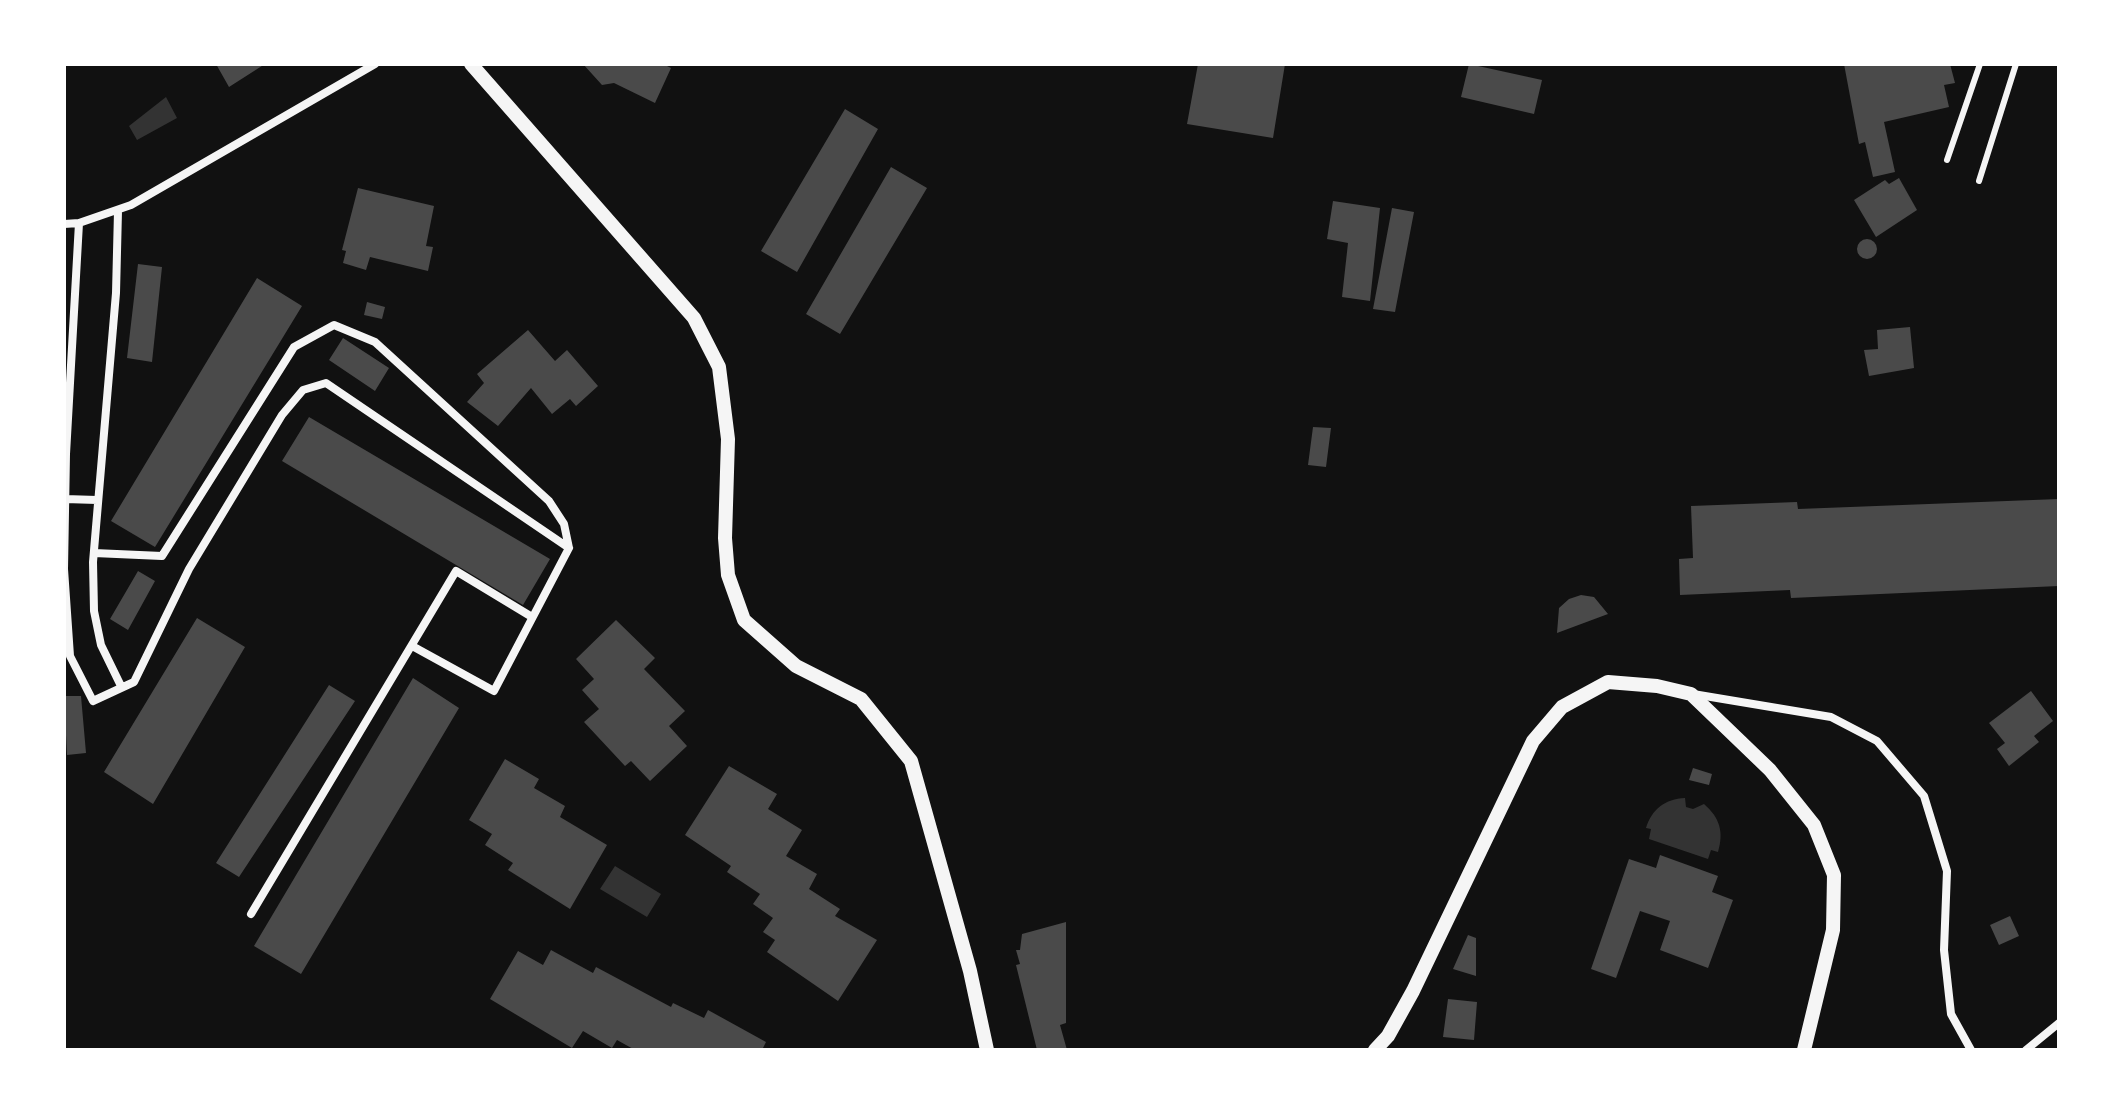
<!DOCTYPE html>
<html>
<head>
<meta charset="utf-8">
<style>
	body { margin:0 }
	#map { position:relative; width:2123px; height:1114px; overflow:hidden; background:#111; font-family:"Exo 2",sans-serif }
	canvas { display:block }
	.frame { position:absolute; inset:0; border:66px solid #fff; pointer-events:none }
</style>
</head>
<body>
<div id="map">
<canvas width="2123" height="1114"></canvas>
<div class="frame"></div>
</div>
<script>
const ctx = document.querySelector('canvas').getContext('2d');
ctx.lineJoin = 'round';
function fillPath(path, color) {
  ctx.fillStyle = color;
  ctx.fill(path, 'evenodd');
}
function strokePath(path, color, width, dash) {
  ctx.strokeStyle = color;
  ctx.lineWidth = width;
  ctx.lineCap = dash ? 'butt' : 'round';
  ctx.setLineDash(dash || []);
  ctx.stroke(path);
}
fillPath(new Path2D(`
	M 166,97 L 177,118 L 137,140 L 129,126 Z
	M 1685,798 L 1686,807 L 1693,809 L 1704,804 C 1720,818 1724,832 1718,852 L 1711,850 L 1708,859 L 1649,839 L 1651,829 L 1646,828 C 1652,809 1665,799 1685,798 Z
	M 615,866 L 661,894 L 647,917 L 600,889 Z`), '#333');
fillPath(new Path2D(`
	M 216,64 L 265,64 L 229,87 Z
	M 583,64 L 663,64 L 671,68 L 655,103 L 614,83 L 602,85 Z
	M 1198,64 L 1285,64 L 1273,138 L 1187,124 Z
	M 1469,64 L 1542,80 L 1534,114 L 1461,97 Z
	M 1844,64 L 1950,64 L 1955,83 L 1944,85 L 1949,107 L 1884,122 L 1895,172 L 1873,177 L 1865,142 L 1859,144 Z
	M 845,109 L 878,129 L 797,272 L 761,251 Z
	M 891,167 L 927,188 L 840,334 L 806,314 Z
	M 1899,178 L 1917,210 L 1876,237 L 1854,200 L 1885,180 L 1889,184 Z
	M 358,188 L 434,206 L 426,246 L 433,247 L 428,271 L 370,257 L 366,270 L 343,263 L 346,251 L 342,250 Z
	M 1333,201 L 1380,208 L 1370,301 L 1342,297 L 1348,243 L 1327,239 Z
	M 1392,208 L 1414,212 L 1395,312 L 1373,309 Z
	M1857 249a10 10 0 1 1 20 0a10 10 0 1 1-20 0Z
	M 138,264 L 162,267 L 152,362 L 127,358 Z
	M 257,278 L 302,306 L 155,547 L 111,521 Z
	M 367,302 L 385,307 L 382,319 L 364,315 Z
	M 1910,327 L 1914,368 L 1869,376 L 1864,350 L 1878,349 L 1877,330 Z
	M 528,330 L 555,361 L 567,350 L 598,386 L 576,406 L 570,399 L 552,414 L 531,388 L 498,426 L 467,402 L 484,383 L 477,374 Z
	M 343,338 L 389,368 L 375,391 L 329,360 Z
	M 309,417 L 550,559 L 523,605 L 282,461 Z
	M 1313,427 L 1331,428 L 1326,467 L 1308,465 Z
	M 2059,499 L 2059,586 L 1791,598 L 1790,590 L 1680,595 L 1679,559 L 1693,558 L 1691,506 L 1797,502 L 1798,509 Z
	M 138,571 L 155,581 L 128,630 L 110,619 Z
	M 1581,595 L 1594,597 L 1608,614 L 1557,633 L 1559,608 L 1569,599 Z
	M 197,618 L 245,647 L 153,804 L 104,772 Z
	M 616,620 L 655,658 L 644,669 L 685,711 L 669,726 L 687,746 L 650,781 L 631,761 L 625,766 L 584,722 L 599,709 L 582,690 L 594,679 L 576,659 Z
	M 413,678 L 459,708 L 301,974 L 254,946 Z
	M 329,685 L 355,701 L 239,877 L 216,863 Z
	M 2031,691 L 2053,721 L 2034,736 L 2039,742 L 2009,766 L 1997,749 L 2005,743 L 1989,723 Z
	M 64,696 L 81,696 L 86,753 L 67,755 Z
	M 505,759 L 539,779 L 534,788 L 565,806 L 560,817 L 607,845 L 570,909 L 508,870 L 513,863 L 485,845 L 492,834 L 469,820 Z
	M 729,766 L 777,794 L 768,809 L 802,830 L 786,856 L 817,874 L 809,889 L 840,909 L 835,916 L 877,940 L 838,1001 L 767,952 L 775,940 L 763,932 L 773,918 L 753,904 L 760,894 L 727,872 L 731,866 L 685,835 Z
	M 1693,768 L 1712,774 L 1709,785 L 1689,780 Z
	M 1660,855 L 1718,876 L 1712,892 L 1733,900 L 1708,968 L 1660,950 L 1670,921 L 1640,911 L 1616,978 L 1591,969 L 1629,859 L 1656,868 Z
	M 2010,916 L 2019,936 L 1999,945 L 1990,925 Z
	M 1066,922 L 1066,1023 L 1060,1025 L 1067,1050 L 1037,1050 L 1016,965 L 1020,964 L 1016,950 L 1020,950 L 1022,934 Z
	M 1468,935 L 1476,938 L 1476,976 L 1453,969 Z
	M 551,950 L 593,973 L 596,967 L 671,1007 L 673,1003 L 704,1018 L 708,1010 L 766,1042 L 762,1050 L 635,1050 L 617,1040 L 612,1048 L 583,1031 L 572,1048 L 490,999 L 518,951 L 543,965 Z
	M 1448,999 L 1477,1002 L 1474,1040 L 1443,1037 Z`), '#4a4a4a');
strokePath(new Path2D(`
	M 1947,160 L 1980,64
	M 1979,181 L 2016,64`), '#f5f5f5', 6);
strokePath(new Path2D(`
	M 118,211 L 116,293 L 93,562 L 94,611 L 101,645 L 121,686
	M 79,223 L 66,454 L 64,569 L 70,656 L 93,701 L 134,682 L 189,569 L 282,415 L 303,390 L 326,383 L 569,548
	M 64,224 L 79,223 L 131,205 L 375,64
	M 65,499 L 97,500
	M 94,553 L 162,556 L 294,347 L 334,325 L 375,342 L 549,501 L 564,524 L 569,548 L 494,691 L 414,647
	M 1693,694 L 1831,717 L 1877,741 L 1924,796 L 1947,871 L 1944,950 L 1951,1014 L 1971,1050
	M 251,914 L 456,571 L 532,617
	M 2026,1050 L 2059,1023`), '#f5f5f5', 8);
strokePath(new Path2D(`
	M 471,64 L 694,318 L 719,367 L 728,439 L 725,538 L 728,575 L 744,620 L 796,666 L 861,699 L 911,761 L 970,971 L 987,1050
	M 1375,1050 L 1388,1036 L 1413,991 L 1533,741 L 1562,707 L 1608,682 L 1657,686 L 1691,694 L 1770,770 L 1814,825 L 1834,875 L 1833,930 L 1804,1050`), '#f5f5f5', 14);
</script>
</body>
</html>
